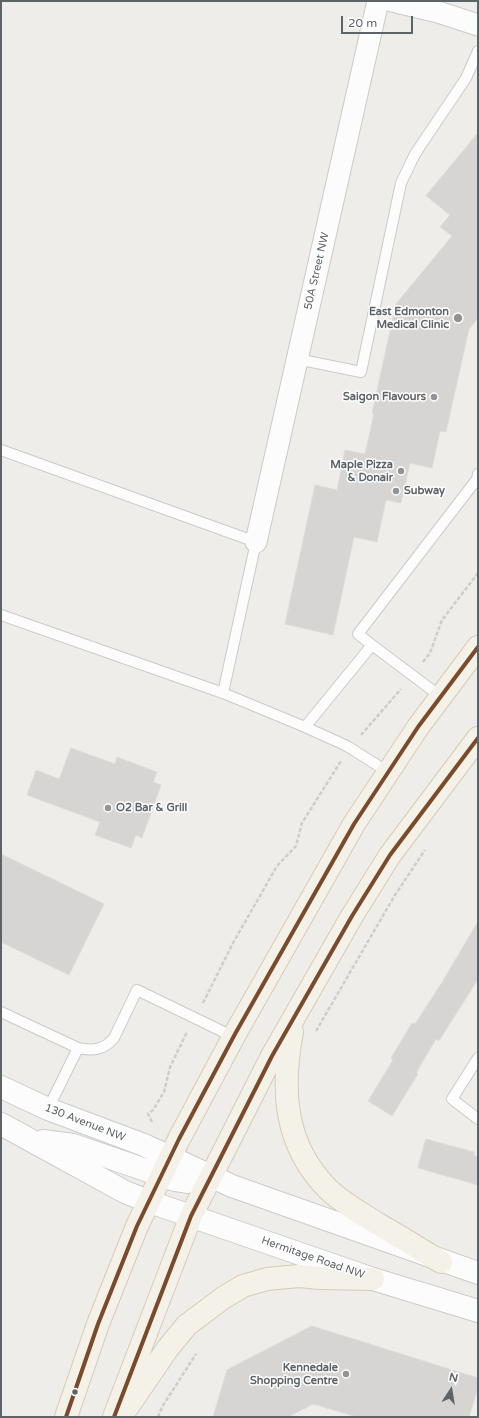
<!DOCTYPE html>
<html>
<head>
<meta charset="utf-8">
<style>
	body { margin:0 }
	#map { position:relative; width:479px; height:1418px; overflow:hidden; background:#efede9; font-family:"Varela Round",sans-serif }
	canvas { display:block }
	.frame { position:absolute; inset:0; border:2px solid #5e6368; pointer-events:none }
	.north { position:absolute; left:431px; top:1370px; width:40px; height:40px; -webkit-text-stroke:3px #fff; paint-order:stroke; rotate:12deg; font-size:11px; font-weight:700; line-height:16px; text-align:center; color:#5e6368 }
	.north::after { content:''; display:block; margin:auto; width:14px; height:18px; background:#5e6368; clip-path:polygon(50% 0,100% 100%,50% 72%,0 100%) }
	.scale { position:absolute; left:341px; top:16px; width:72px; height:18px; box-sizing:border-box; border:2px solid #5e6368; border-top:0; padding-left:5px; font-size:12px; line-height:14px; white-space:nowrap; color:#5e6368; -webkit-text-stroke:3px #fff; paint-order:stroke }
</style>
</head>
<body>
<div id="map">
<canvas width="479" height="1418"></canvas>
<div class="frame"></div>
<div class="north">N</div>
<div class="scale">20 m</div>
</div>
<script>
const ctx = document.querySelector('canvas').getContext('2d');
ctx.lineJoin = 'round';
function fillPath(path, color) {
  ctx.fillStyle = color;
  ctx.fill(path, 'evenodd');
}
function strokePath(path, color, width, dash) {
  ctx.strokeStyle = color;
  ctx.lineWidth = width;
  ctx.lineCap = dash ? 'butt' : 'round';
  ctx.setLineDash(dash || []);
  ctx.stroke(path);
}
function write(font, color, halo, rows, align = 'center') {
  ctx.font = font + ' "Varela Round",sans-serif';
  ctx.lineWidth = 3;
  ctx.setLineDash([]);
  ctx.textBaseline = 'middle';
  ctx.strokeStyle = halo;
  ctx.fillStyle = color;
  for (const [text, x, y, turn = 0] of rows) {
    ctx.save();
    ctx.translate(x, y);
    ctx.rotate((+turn || 0) * Math.PI / 180);
    ctx.textAlign = isNaN(turn) ? turn : align;
    if (halo) ctx.strokeText(text, 0, 0);
    ctx.fillText(text, 0, 0);
    ctx.restore();
  }
}
const building = new Path2D(`
	M 478,133 L 478,318 L 469,329 L 446,432 L 440,431 L 432,468 L 410,463 L 401,503 L 386,500 L 377,542 L 354,537 L 333,635 L 285,624 L 315,485 L 337,490 L 345,450 L 365,454 L 374,414 L 372,413 L 396,304 L 452,236 L 440,227 L 450,215 L 426,196 Z
	M 71,748 L 115,764 L 117,757 L 157,772 L 153,782 L 161,785 L 142,838 L 136,835 L 131,848 L 95,835 L 100,822 L 27,795 L 36,770 L 59,779 Z
	M 1,854 L 104,904 L 69,975 L 1,942 Z
	M 478,922 L 478,979 L 439,1041 L 436,1039 L 416,1073 L 418,1074 L 392,1116 L 368,1101 L 393,1060 L 391,1058 L 412,1023 L 415,1024 L 441,984 Z
	M 426,1139 L 474,1152 L 474,1156 L 478,1157 L 478,1185 L 418,1168 Z
	M 312,1326 L 478,1378 L 478,1388 L 469,1417 L 357,1417 L 313,1404 L 288,1417 L 213,1417 L 227,1370 Z`);
fillPath(building, '#d6d5d3');
strokePath(building, '#dedcd8', 1);
const lane = new Path2D(`
	M 297,359 L 361,372 L 401,183 L 415,154 L 466,78 L 478,51
	M 1,450 L 256,542 L 223,693
	M 1,615 L 223,693 L 305,727 L 347,746 L 388,772
	M 372,645 L 358,634 L 477,479 L 478,474
	M 305,727 L 372,645 L 440,696
	M 1,1012 L 78,1048
	M 478,1058 L 452,1099 L 478,1119
	M 48,1109 L 78,1048 C 93,1051 104,1050 114,1038 L 137,990 L 234,1037`);
const street = new Path2D(`
	M 392,1 L 438,12 L 478,25
	M 256,542 L 378,1`);
const secondary = new Path2D(`
	M 1,1087 L 48,1109 L 144,1145 L 232,1186 L 478,1273
	M 1,1124 L 125,1192 L 150,1202 L 373,1279 L 478,1311
	M 43,1141 L 73,1145 L 175,1180 L 187,1182 L 210,1177`);
const primary = new Path2D(`
	M 292,1032 C 281,1090 284,1145 328,1189 C 342,1203 361,1213 378,1224 C 399,1236 420,1249 441,1262
	M 127,1408 L 168,1348 L 187,1325 L 223,1298 L 243,1286 L 267,1279 L 299,1276 L 320,1278 L 373,1279
	M 66,1417 L 98,1324 L 137,1226 L 179,1139 L 235,1034 L 354,824 L 418,727 L 478,647
	M 114,1417 L 191,1216 L 272,1056 L 352,916 L 390,855 L 478,738`);
strokePath(lane, '#cacaca', 12);
strokePath(street, '#cacaca', 23);
strokePath(secondary, '#cbcbcb', 24);
strokePath(primary, '#d7cbb6', 24);
strokePath(new Path2D(`
	M 423,662 L 430,653 L 442,620 L 478,573
	M 361,735 L 401,689
	M 203,1003 L 233,943 L 277,866 L 296,846 L 302,823 L 341,761
	M 316,1031 L 395,895 L 425,850
	M 152,1122 L 148,1114 L 153,1110 L 164,1092 L 170,1067 L 187,1032
	M 158,1417 L 162,1407 L 196,1354`), '#cbcfcb', 2.5, [4, 2]);
strokePath(lane, '#fdfcfc', 10);
strokePath(street, '#fdfcfc', 21);
strokePath(secondary, '#fdfcfc', 22);
strokePath(primary, '#f4f1e9', 22);
strokePath(new Path2D(`
	M 66,1417 L 98,1324 L 137,1226 L 179,1139 L 235,1034 L 354,824 L 418,727 L 478,647
	M 114,1417 L 191,1216 L 272,1056 L 352,916 L 390,855 L 478,738`), '#7a4b2a', 4);
for (const [x, y, r, color] of [
	[458,318,5,"#919395"],
	[434,397,4,"#919395"],
	[401,471,4,"#919395"],
	[396,491,4,"#919395"],
	[108,808,4,"#919395"],
	[346,1374,4,"#919395"],
	[75,1392,3.5,"#5e6368"]
]) {
  const dot = new Path2D();
  dot.arc(x, y, r, 0, 2 * Math.PI);
  ctx.fillStyle = color;
  ctx.fill(dot);
  strokePath(dot, '#fff', 1.5);
}
write('11px', '#5e6368', '#fff', [
	["50A Street NW",317,271,-77],
	["130 Avenue NW",85,1123,21],
	["Hermitage Road NW",313,1258,19]
]);
write('bold 11px', '#5e6368', '#fff', [
	["East Edmonton",449,312],
	["Medical Clinic",449,325],
	["Saigon Flavours",426,397],
	["Maple Pizza",393,465],
	["& Donair",393,478],
	["Subway",404,491,"left"],
	["O2 Bar & Grill",116,808,"left"],
	["Kennedale",338,1368],
	["Shopping Centre",338,1381]
], 'right');
</script>
</body>
</html>
